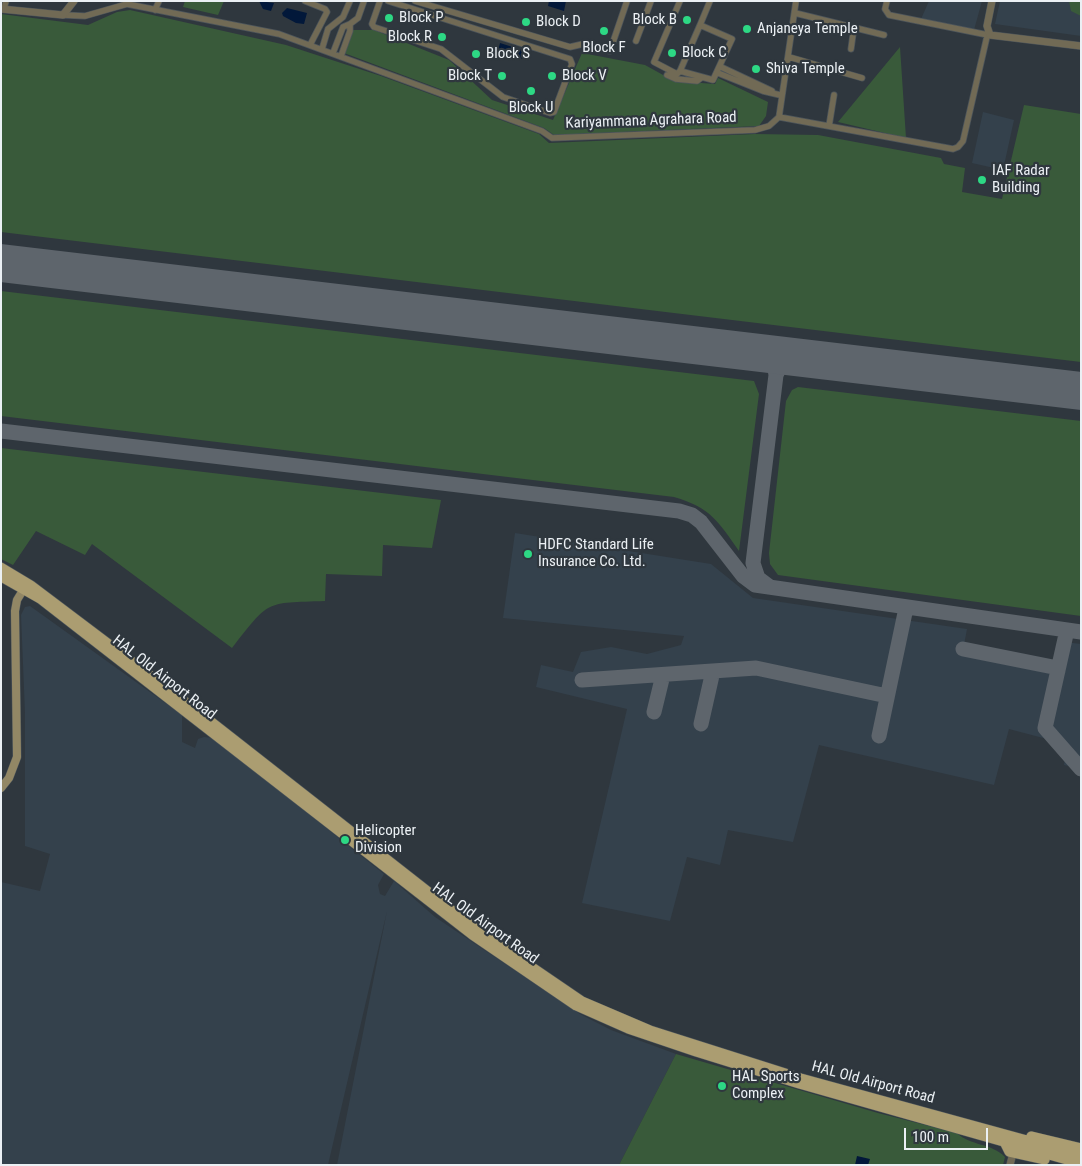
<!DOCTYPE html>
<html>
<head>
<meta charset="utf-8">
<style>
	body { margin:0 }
	#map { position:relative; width:1082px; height:1166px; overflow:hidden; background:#2f373e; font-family:"Roboto Condensed",sans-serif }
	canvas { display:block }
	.frame { position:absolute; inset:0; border:2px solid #ebf0f4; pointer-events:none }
	.scale { position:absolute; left:904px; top:1128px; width:84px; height:22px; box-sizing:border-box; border:2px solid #ebf0f4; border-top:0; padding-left:6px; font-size:15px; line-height:18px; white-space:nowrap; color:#ebf0f4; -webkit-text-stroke:4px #2f373e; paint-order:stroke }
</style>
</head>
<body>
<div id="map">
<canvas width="1082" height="1166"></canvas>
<div class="frame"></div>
<div class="scale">100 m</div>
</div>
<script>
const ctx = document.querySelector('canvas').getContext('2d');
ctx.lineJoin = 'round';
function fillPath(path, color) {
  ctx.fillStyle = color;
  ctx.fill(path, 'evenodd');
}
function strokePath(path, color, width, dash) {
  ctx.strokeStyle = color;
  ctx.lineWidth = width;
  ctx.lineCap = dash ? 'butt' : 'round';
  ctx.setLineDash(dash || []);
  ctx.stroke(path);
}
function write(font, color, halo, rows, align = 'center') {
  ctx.font = font + ' "Roboto Condensed",sans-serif';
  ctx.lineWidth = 4.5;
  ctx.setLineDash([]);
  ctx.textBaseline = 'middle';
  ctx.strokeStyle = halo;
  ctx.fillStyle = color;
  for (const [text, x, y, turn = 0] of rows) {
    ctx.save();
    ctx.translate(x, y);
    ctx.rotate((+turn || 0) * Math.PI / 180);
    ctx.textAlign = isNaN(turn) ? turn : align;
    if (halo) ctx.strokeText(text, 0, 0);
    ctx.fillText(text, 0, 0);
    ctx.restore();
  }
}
fillPath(new Path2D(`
	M 929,1 L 982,1 L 974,30 L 921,19 Z
	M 1000,1 L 1081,1 L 1081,36 L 995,24 Z
	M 983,112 L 1014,120 L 1003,170 L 972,163 Z
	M 515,533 L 711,564 L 753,598 L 967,629 L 964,645 L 1053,662 L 1058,659 L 1061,648 L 1057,641 L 1081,644 L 1081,769 L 1064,765 L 1066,744 L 1009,729 L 994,785 L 819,745 L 793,842 L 728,830 L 720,865 L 687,857 L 670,921 L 582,903 L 627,709 L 536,687 L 541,665 L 573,672 L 581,652 L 611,647 L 647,654 L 681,645 L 684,636 L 503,618 Z
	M 30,606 L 182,715 L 182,742 L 195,748 L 198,739 L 204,737 L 213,738 L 384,874 L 378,885 L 380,894 L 385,896 L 394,881 L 435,917 L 580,1014 L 611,1030 L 676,1054 L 619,1165 L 337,1165 L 387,911 L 328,1165 L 1,1165 L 1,882 L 40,891 L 50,854 L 25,846 L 25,713 L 21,615 L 25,607 Z`), '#34414c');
fillPath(new Path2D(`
	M 185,1 L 224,1 L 218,15 L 183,7 Z
	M 1069,1 L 1081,1 L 1081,16 L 1071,11 Z
	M 130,10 L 286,45 L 381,76 L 539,134 L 549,143 L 755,134 L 818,135 L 941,158 L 944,164 L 965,168 L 962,192 L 1002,199 L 1024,105 L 1081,114 L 1081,362 L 1,232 L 1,14 L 88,25 L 117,12 Z
	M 353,30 L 374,30 L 449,60 L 492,100 L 553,120 L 582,53 L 645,65 L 674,81 L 715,84 L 718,78 L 768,102 L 766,116 L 759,126 L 554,135 L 544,128 L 344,53 Z
	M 900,47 L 906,138 L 838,122 Z
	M 1,291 L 754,381 L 759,394 L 739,551 C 718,521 711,508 674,497 L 1,416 Z
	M 798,387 L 1081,421 L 1081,616 L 778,575 L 770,564 L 769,553 L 786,401 L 792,390 Z
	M 1,448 L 441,500 L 432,548 L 383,545 L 382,576 L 326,574 L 325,601 C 264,603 270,600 232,648 L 92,544 L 85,555 L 36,531 L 13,565 L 1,559 Z
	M 676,1054 L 878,1113 L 957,1133 C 970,1146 992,1143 1005,1157 L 1003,1165 L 619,1165 Z`), '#395a3a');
fillPath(new Path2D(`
	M 259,1 L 274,3 L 271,11 L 263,9 Z
	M 549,1 L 566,1 L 564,11 L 548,6 Z
	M 287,8 L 307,13 L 304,24 L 296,23 L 283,16 L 282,13 Z
	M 500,43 L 525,51 L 523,59 L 498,51 Z
	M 857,1156 L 870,1159 L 868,1165 L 855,1165 Z`), '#02183a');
strokePath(new Path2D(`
	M 765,354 L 774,364 L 776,375 L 753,563 L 758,578 L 770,587
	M 776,375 L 781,365 L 792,357
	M 1,431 L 679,511 L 692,515 L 701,522 L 743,576 L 755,585 L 1081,632
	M 1067,630 L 1045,728 L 1081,769
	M 963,649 L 1053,667 L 1058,671
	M 582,680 L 756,668 L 887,696
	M 654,712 L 663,675
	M 701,724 L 713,671
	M 879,736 L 906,608`), '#5e656c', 15);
strokePath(new Path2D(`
	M 1,263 L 1081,391`), '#5e656c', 38);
const minor = new Path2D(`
	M 305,1 L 325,9 L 327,12 L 310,45
	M 380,1 L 372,24 L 374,27 L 441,49 L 503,97 L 550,113 L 554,112 L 572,64 L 570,59 L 388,1
	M 415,1 L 570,47 L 583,44 L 610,51 L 627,1
	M 680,1 L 654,62 L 677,74 L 680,71 L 713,80 L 732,39 L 700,25 L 710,1
	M 887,1 L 885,9 L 889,15 L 988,35
	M 4,9 L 6,1
	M 155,10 L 159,1
	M 795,13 L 884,35
	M 63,15 L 85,16 L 127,4 L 279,34 L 542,131 L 552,138 L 755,130 L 769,126 L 779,117 L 953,149 L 958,147 L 963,141 L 988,32
	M 350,24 L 358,18 L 364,1
	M 636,41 L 651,1
	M 322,49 L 328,29 L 343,17 L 350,1
	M 851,49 L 854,27
	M 333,53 L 343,27 L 350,24 L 350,31 L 341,56
	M 789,57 L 862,78
	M 721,67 L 772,91
	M 680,71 L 700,25
	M 718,73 L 763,91 L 780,95
	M 667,75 L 676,79 L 697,81 L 701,78
	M 779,117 L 796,1
	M 829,126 L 834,95`);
const tertiary = new Path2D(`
	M 992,1 L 987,26 L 990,35 L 1081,46
	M 1,9 L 63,15 L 74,1
	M 1010,1165 L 1013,1153`);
const secondary = new Path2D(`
	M 1,788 L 9,778 L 17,757 L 15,611 L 17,600 L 25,587`);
const primary = new Path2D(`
	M 1,567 L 31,585 L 198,711 L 475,928 L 582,1001 L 650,1030 L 801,1078 L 1081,1155
	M 1,577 L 40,599 L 472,935 L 576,1006 L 628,1029 L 696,1052 L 799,1084 L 1081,1164
	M 1031,1136 L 1081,1148
	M 1004,1142 L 1009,1152 L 1045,1160`);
strokePath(minor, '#4d555b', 7);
strokePath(tertiary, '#4d555b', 8);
strokePath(secondary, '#4d555b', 9);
strokePath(primary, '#4d555b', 10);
strokePath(minor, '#716a55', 5.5);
strokePath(tertiary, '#716a55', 7);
strokePath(secondary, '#928765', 8);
strokePath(primary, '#ab9d71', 9);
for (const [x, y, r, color] of [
	[389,18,5,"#2dd884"],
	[687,20,5,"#2dd884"],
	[526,22,5,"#2dd884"],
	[747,29,5,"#2dd884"],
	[604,31,5,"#2dd884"],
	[442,37,5,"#2dd884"],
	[672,53,5,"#2dd884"],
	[476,54,5,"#2dd884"],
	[756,69,5,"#2dd884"],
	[502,76,5,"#2dd884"],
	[552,76,5,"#2dd884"],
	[531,91,5,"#2dd884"],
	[982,180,5,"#2dd884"],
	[528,554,5,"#2dd884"],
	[345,840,5,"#2dd884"],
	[722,1086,5,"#2dd884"]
]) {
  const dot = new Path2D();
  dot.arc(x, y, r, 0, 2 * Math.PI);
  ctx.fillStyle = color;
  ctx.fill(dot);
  strokePath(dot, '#2f373e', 2);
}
write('15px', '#ebf0f4', '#2f373e', [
	["Block P",399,18],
	["Block B",677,20,"right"],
	["Block D",536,22],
	["Anjaneya Temple",757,29],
	["Block R",432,37,"right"],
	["Block F",604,48,"center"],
	["Block C",682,53],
	["Block S",486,54],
	["Shiva Temple",766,69],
	["Block T",492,76,"right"],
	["Block V",562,76],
	["Block U",531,108,"center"],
	["IAF Radar",992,171],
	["Building",992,188],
	["HDFC Standard Life",538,545],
	["Insurance Co. Ltd.",538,562],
	["Helicopter",355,831],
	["Division",355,848],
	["HAL Sports",732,1077],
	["Complex",732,1094]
], 'left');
write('15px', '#ebf0f4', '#2f373e', [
	["Kariyammana Agrahara Road",651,121,-2],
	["HAL Old Airport Road",164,678,38],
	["HAL Old Airport Road",485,924,36],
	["HAL Old Airport Road",873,1083,15]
]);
</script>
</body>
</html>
